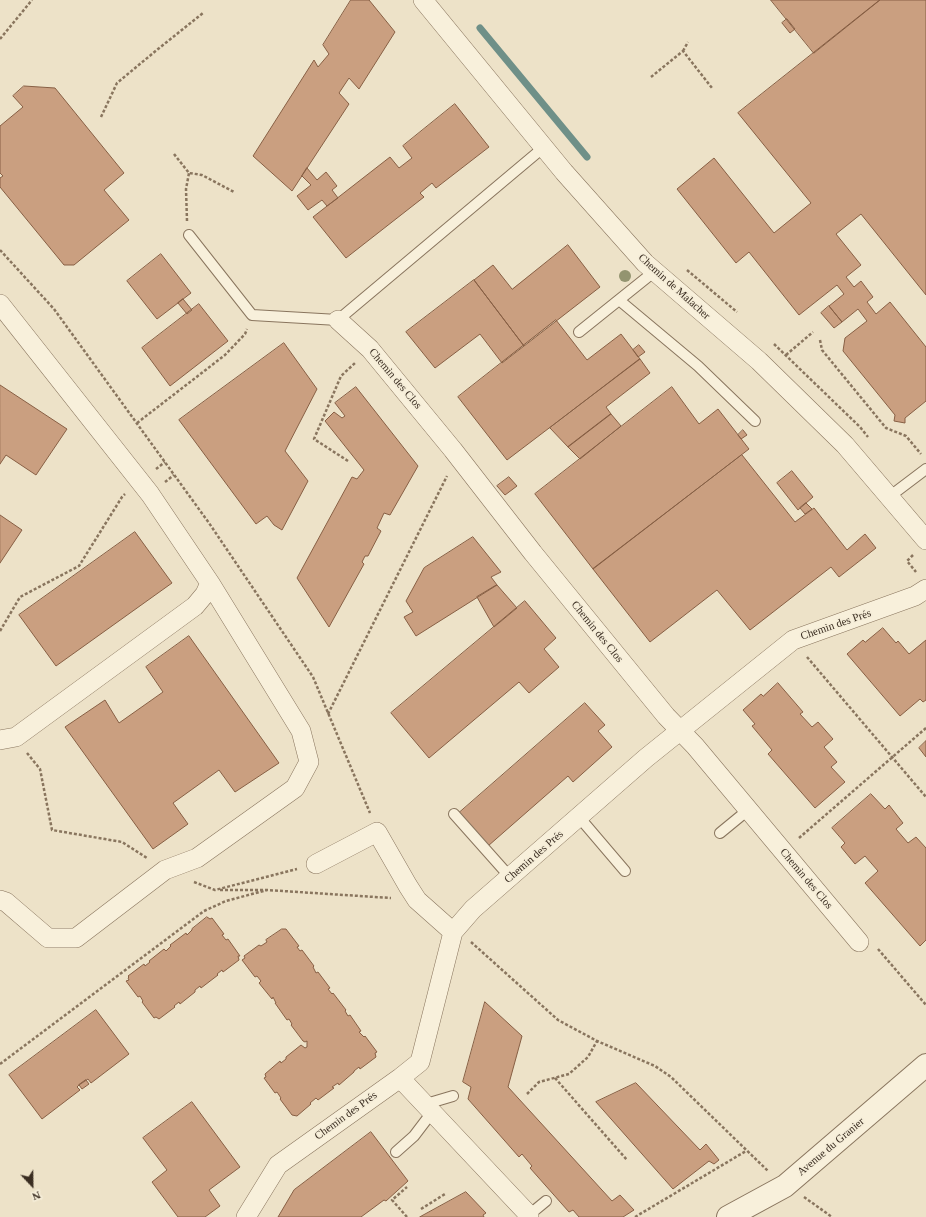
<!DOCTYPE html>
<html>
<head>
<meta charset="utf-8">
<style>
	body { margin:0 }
	#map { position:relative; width:926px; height:1217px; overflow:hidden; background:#ede2c8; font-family:"Times New Roman",serif }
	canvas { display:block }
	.north { position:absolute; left:12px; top:1165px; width:40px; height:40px; -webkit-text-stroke:3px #f5edd8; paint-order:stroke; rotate:158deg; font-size:11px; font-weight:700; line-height:16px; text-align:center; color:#3a2d21 }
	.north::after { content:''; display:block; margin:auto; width:14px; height:18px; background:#3a2d21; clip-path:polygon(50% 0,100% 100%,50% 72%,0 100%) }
</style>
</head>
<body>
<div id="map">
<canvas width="926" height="1217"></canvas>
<div class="north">N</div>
</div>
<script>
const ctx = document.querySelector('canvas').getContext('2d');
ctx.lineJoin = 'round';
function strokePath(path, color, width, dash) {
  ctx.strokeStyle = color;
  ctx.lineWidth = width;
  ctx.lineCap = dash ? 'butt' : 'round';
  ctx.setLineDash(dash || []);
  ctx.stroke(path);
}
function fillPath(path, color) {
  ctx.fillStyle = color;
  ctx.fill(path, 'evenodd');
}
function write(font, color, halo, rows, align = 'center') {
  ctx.font = font + ' "Times New Roman",serif';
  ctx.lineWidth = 3;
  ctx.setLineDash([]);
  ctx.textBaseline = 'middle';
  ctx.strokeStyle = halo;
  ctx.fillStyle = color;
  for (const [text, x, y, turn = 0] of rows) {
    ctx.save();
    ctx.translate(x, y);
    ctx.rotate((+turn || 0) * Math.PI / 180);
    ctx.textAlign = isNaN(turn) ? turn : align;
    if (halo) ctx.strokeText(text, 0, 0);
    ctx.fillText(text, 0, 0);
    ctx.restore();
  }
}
strokePath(new Path2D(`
	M 480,28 L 587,157`), '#6f9088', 7);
const building = new Path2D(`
	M 351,0 L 369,0 L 395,32 L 359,89 L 349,78 L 339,93 L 349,104 L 292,191 L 253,156 L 314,60 L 318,67 L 329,54 L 323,45 Z
	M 771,0 L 880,0 L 814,53 Z
	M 880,0 L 926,0 L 926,295 L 861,214 L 836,234 L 861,265 L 846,277 L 854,287 L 861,281 L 873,297 L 867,302 L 876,314 L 890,302 L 926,347 L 926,401 L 905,418 L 905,423 L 894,421 L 895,415 L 843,351 L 845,338 L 867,321 L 858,309 L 842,322 L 829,306 L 844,294 L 837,285 L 799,315 L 749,252 L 736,263 L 677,189 L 714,158 L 774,233 L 811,203 L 738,113 Z
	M 787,19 L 795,29 L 790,33 L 782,23 Z
	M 24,86 L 55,88 L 124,173 L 104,190 L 129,220 L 74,265 L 64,265 L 0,187 L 0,178 L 3,176 L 0,173 L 0,126 L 23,107 L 13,96 Z
	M 455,104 L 489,147 L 436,188 L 432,183 L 420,193 L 424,197 L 346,258 L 313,217 L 390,157 L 399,168 L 412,158 L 403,146 Z
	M 307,168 L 317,180 L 326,172 L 337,186 L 332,190 L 338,198 L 327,206 L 322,200 L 308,210 L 297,196 L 311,185 L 302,176 Z
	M 568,245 L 600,287 L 524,346 L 474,280 L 493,265 L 512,289 Z
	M 161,254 L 191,293 L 157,319 L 127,281 Z
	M 474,280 L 524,346 L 502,363 L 480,334 L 435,368 L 406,332 Z
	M 183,299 L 192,310 L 187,314 L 178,303 Z
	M 199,304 L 228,341 L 170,386 L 142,348 Z
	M 829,306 L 842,322 L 834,328 L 821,313 Z
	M 556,320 L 587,360 L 621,334 L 640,359 L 507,460 L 458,397 Z
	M 284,343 L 317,389 L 285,451 L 308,481 L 282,530 L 274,525 L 267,516 L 256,524 L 179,420 Z
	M 639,345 L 645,352 L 638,357 L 633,350 Z
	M 640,359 L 650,373 L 606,407 L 611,414 L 568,447 L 550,428 Z
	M 0,385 L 67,429 L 36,475 L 6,455 L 0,464 Z
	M 356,387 L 418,466 L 390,515 L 384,513 L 377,528 L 381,531 L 368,556 L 365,556 L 362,562 L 364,564 L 329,627 L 297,578 L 352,477 L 357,479 L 364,470 L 325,421 L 334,412 L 342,418 L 345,416 L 335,403 Z
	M 672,387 L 699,424 L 718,409 L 749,449 L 593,569 L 535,494 Z
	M 611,414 L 621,426 L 580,459 L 568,447 Z
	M 743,430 L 747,435 L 741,439 L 738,435 Z
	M 742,455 L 795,522 L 814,508 L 847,550 L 865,534 L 876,548 L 839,577 L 831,567 L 750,630 L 717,590 L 650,642 L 593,569 Z
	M 792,471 L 813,497 L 798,510 L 777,483 Z
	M 509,477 L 517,486 L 505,495 L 497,486 Z
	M 806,503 L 812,509 L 805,514 L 800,508 Z
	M 0,515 L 22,530 L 0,563 Z
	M 135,532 L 172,583 L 56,666 L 19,615 Z
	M 473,537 L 501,572 L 491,577 L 497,585 L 416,636 L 404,617 L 413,612 L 406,601 L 424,568 Z
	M 497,585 L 517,608 L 494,627 L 477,597 Z
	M 525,601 L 556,638 L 544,649 L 559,667 L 529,693 L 519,682 L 429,758 L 391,713 Z
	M 883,628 L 896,643 L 898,641 L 909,654 L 926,640 L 926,700 L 923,702 L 920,699 L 900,716 L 847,654 L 863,640 L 865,642 Z
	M 189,636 L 279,763 L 235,792 L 219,770 L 173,803 L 188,824 L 153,849 L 65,727 L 105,700 L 119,723 L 163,692 L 146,667 Z
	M 778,683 L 803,712 L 800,714 L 812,727 L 818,722 L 833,739 L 824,747 L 837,762 L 831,767 L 845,782 L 815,808 L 768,754 L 772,750 L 752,726 L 755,724 L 743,710 L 761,694 L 763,696 Z
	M 585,703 L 605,725 L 598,731 L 612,747 L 573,782 L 568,776 L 488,846 L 459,813 Z
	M 926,741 L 926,757 L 919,748 Z
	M 871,794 L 885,809 L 889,805 L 903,823 L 896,829 L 908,843 L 916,837 L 926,848 L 926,940 L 920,946 L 865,883 L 878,871 L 865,856 L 855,864 L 841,847 L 845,843 L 832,828 Z
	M 207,917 L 210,919 L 212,918 L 224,934 L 222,935 L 226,940 L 228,939 L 240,956 L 238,956 L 239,960 L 223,972 L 222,970 L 217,974 L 218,975 L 201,988 L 200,986 L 195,990 L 195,992 L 180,1004 L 179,1002 L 174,1006 L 175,1007 L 159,1019 L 156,1017 L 154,1018 L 142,1002 L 143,1001 L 140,996 L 138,997 L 126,981 L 129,980 L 128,978 L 129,977 L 128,976 L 144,964 L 145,966 L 150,962 L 149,961 L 164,949 L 166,951 L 171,946 L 170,945 L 186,933 L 187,935 L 192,930 L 192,929 Z
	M 282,929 L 286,929 L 299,946 L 297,947 L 300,951 L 302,950 L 314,966 L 313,967 L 316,973 L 318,972 L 330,988 L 328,989 L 332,994 L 333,993 L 346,1010 L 345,1011 L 348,1016 L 350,1015 L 361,1031 L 359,1032 L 364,1037 L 365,1036 L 377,1052 L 375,1053 L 376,1057 L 360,1069 L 359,1067 L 354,1071 L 354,1072 L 339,1085 L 338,1083 L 332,1087 L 334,1088 L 318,1100 L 316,1098 L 310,1103 L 311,1104 L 297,1116 L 292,1115 L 280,1099 L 281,1098 L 277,1092 L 275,1093 L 264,1078 L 266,1077 L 265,1074 L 280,1061 L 281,1063 L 286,1059 L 286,1057 L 301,1045 L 305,1048 L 307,1047 L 307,1041 L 305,1042 L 303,1041 L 291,1025 L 292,1024 L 289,1019 L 287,1020 L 275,1003 L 276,1003 L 273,997 L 272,999 L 259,983 L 261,981 L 257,976 L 255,977 L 242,960 L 245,958 L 244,956 L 259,945 L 261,946 L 267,942 L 266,940 Z
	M 485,1002 L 522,1036 L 508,1087 L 612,1201 L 620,1195 L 634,1210 L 623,1217 L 579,1217 L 573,1210 L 569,1212 L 530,1168 L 532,1166 L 522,1154 L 519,1157 L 468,1099 L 471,1087 L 463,1082 Z
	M 96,1010 L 129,1054 L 91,1083 L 88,1079 L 79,1085 L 77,1087 L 80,1090 L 42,1119 L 9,1075 Z
	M 86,1080 L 89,1084 L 82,1089 L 79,1085 Z
	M 636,1083 L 700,1150 L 706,1144 L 719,1160 L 714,1164 L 709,1161 L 673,1189 L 596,1102 Z
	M 192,1102 L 240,1167 L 209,1190 L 220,1206 L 205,1217 L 178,1217 L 152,1182 L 167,1170 L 143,1138 Z
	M 371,1132 L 408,1181 L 386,1201 L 384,1200 L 361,1217 L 278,1217 L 294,1190 Z
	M 466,1192 L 486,1213 L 483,1215 L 484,1217 L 420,1217 Z`);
fillPath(building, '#ca9f80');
strokePath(building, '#875f44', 1);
const service = new Path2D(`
	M 189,235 L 252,315 L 338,320 L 544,147
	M 619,300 L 698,366 L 755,421
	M 579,332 L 655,271
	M 889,497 L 926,469
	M 454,814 L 510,877
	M 579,817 L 625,871
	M 720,833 L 748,810
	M 426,1104 L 453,1096
	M 396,1152 L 414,1136 L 433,1111
	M 529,1215 L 546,1201`);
const minor = new Path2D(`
	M 423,0 L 564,172 L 645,263 L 759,361 L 845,445 L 926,540
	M 0,304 L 150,494 L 210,583 L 205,594 L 195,606 L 16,737 L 0,740
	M 338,320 L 370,349 L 453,450 L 533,553 L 666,716 L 695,746 L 859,942
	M 316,864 L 377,832 L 408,886 L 417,900 L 453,932
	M 0,900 L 6,902 L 48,938 L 76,938 L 165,870 L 197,858 L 295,788 L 309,762 L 301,731 L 210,583
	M 400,1078 L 529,1215
	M 246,1217 L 278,1165 L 400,1078 L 420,1062 L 453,932 L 473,909 L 646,758 L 793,640 L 915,596 L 926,589`);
const tertiary = new Path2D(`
	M 728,1217 L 785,1186 L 926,1065`);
strokePath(service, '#89755e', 12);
strokePath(minor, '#89755e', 20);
strokePath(tertiary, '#89755e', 24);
strokePath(new Path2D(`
	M 0,39 L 32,0
	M 683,51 L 688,42
	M 651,77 L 683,51 L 712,88
	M 101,117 L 117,83 L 158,49 L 203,13
	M 174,154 L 189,173 L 202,175 L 234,192
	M 187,221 L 186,189 L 189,173
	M 0,250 L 54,309 L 209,523 L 313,677 L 370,813
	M 687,270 L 737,312
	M 820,340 L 822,350 L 886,428 L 906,436 L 921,454
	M 774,344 L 860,427 L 868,437
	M 786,355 L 813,332
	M 137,423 L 225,355 L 245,334 L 247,329
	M 348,461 L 314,439 L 341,376 L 355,363
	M 156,469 L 165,462
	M 165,482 L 174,475
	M 913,555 L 907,561 L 916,572
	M 0,631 L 20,597 L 79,566 L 122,497 L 125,494
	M 807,657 L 926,797
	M 328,714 L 447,476
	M 27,753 L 40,769 L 52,830 L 122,842 L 147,858
	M 799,838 L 926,728
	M 194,882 L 215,890 L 297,869
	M 220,890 L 267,890 L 391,898
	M 471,942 L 558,1020 L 597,1041 L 655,1066 L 671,1077 L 768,1171
	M 878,949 L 926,1005
	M 0,1064 L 204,911 L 226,901 L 267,890
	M 555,1078 L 627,1160
	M 527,1094 L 539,1082 L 569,1074 L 588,1057 L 597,1041
	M 804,1197 L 832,1217
	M 421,1209 L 445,1194
	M 407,1217 L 392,1200 L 407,1187
	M 635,1217 L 746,1151`), '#89755e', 2.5, [3, 2]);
strokePath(service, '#f8f0db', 10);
strokePath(minor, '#f8f0db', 19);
strokePath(tertiary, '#f8f0db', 22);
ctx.fillStyle = '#939470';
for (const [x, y] of [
	[625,276]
]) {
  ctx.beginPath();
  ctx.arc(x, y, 6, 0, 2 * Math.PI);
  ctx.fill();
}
write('11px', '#3a2d21', '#f5edd8', [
	["Chemin de Malacher",674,287,42],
	["Chemin des Clos",395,379,50],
	["Chemin des Prés",836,625,-19],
	["Chemin des Clos",597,632,51],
	["Chemin des Prés",534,857,-41],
	["Chemin des Clos",806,879,50],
	["Chemin des Prés",346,1116,-36],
	["Avenue du Granier",831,1147,-40]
]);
</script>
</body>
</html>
